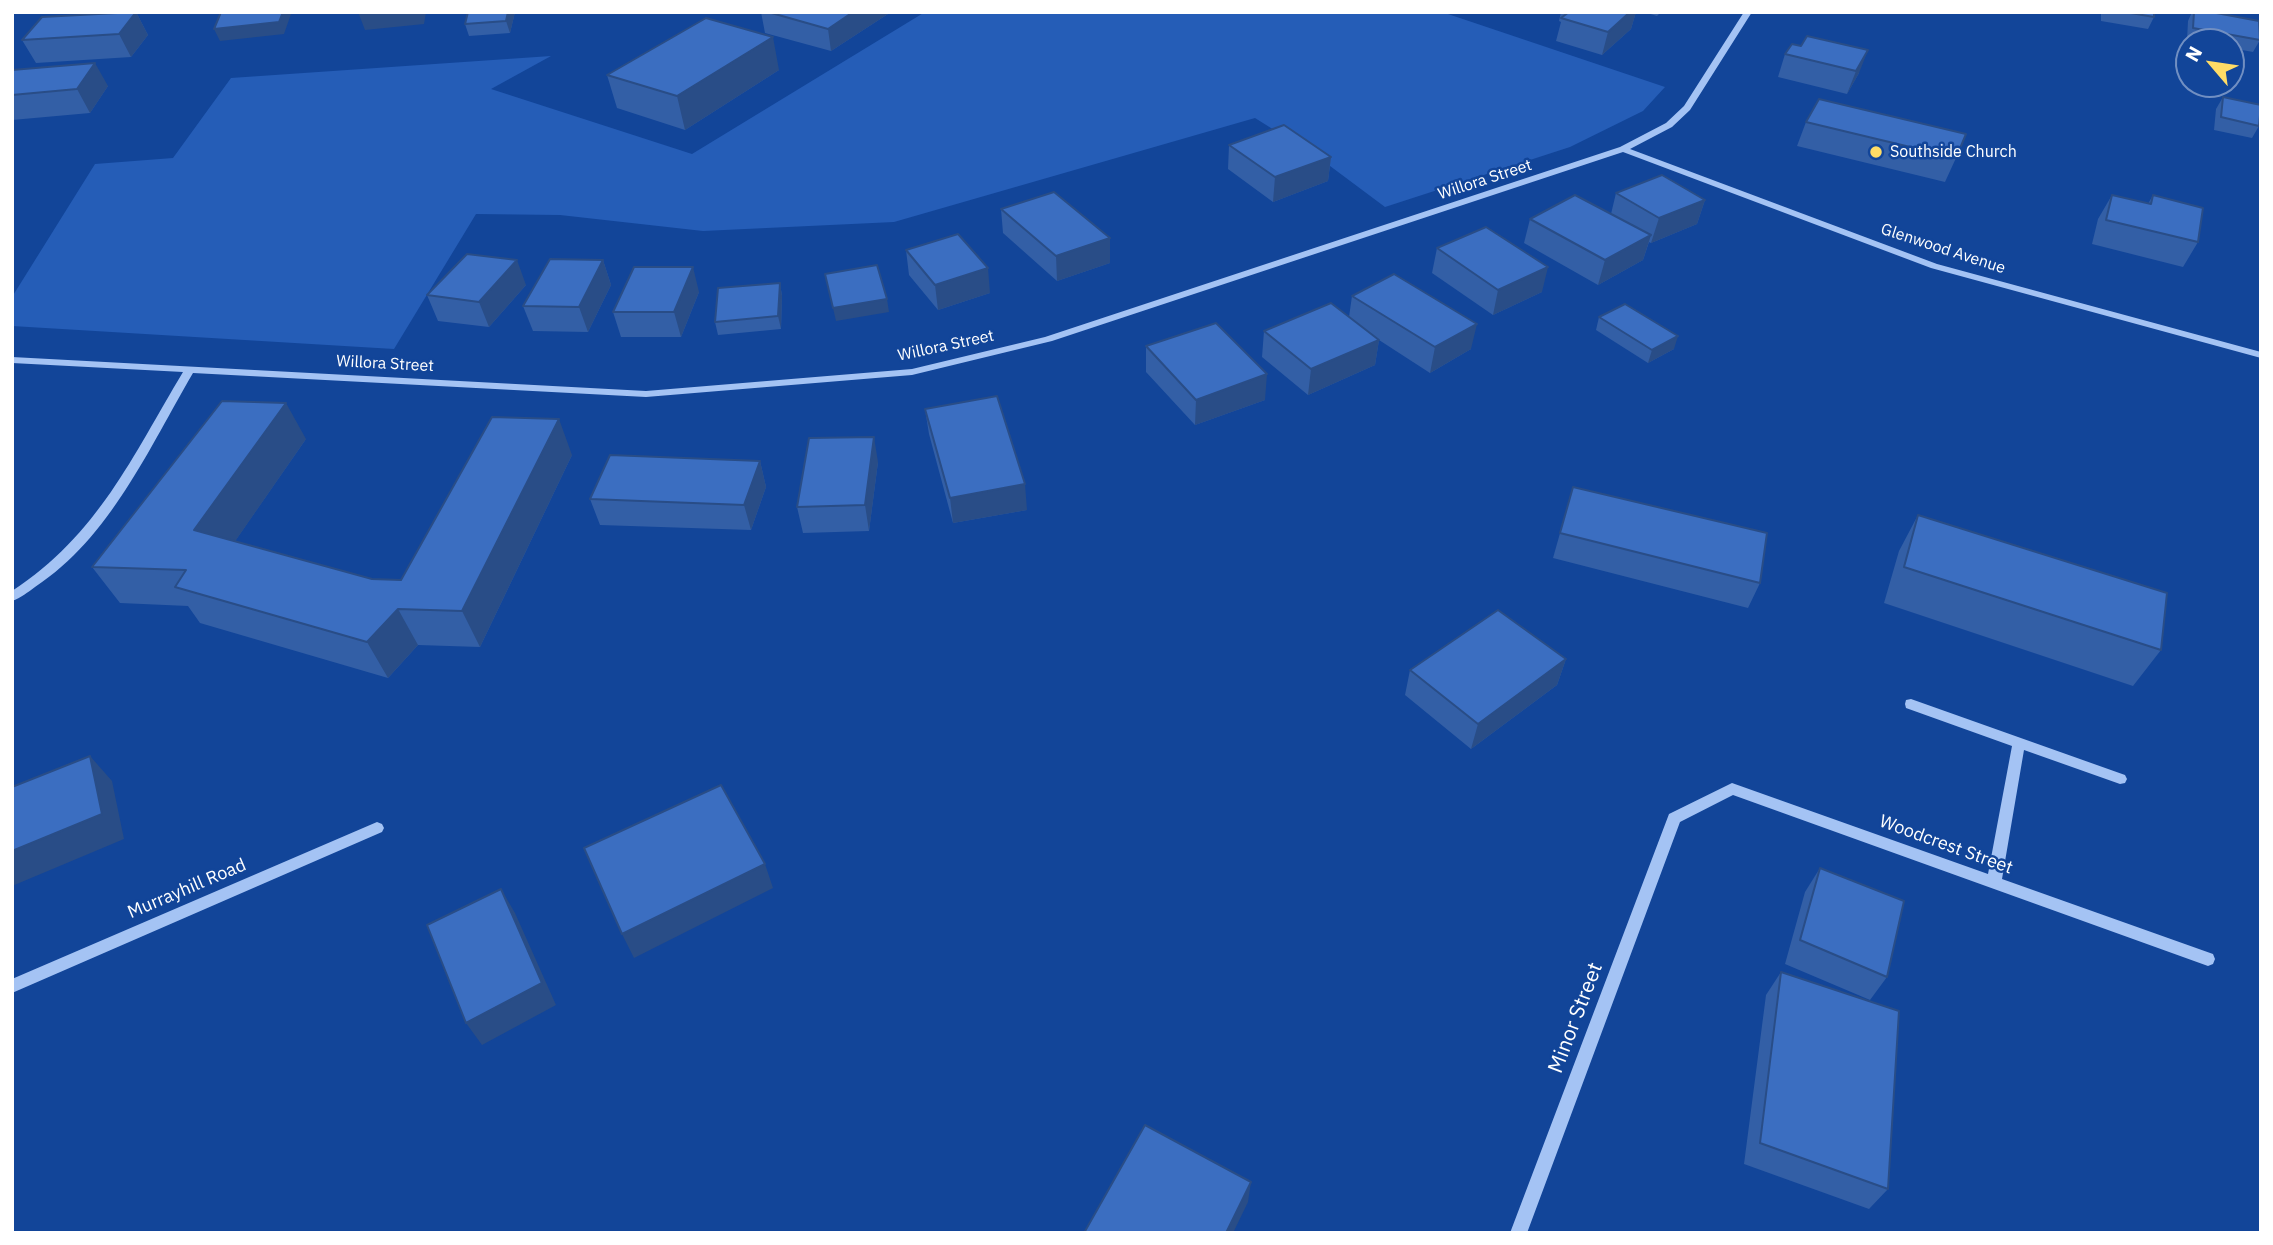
<!DOCTYPE html>
<html>
<head>
<meta charset="utf-8">
<style>
	body { margin:0 }
	#map { position:relative; width:2273px; height:1245px; overflow:hidden; background:#124599; font-family:"IBM Plex Sans",sans-serif }
	canvas { display:block }
	.frame { position:absolute; inset:0; border:14px solid #fff; pointer-events:none }
	.north { position:absolute; left:2175px; top:28px; width:70px; height:70px; box-sizing:border-box; background:#124599; border:2px solid #718fc2; border-radius:50%; rotate:299deg; font-size:19px; font-weight:700; line-height:28px; text-align:center; color:#fff }
	.north::after { content:''; display:block; margin:auto; width:24px; height:32px; background:#ffdc66; clip-path:polygon(50% 0,100% 100%,50% 72%,0 100%) }
</style>
</head>
<body>
<div id="map">
<canvas width="2273" height="1245"></canvas>
<div class="frame"></div>
<div class="north">N</div>
</div>
<script>
const ctx = document.querySelector('canvas').getContext('2d');
ctx.lineJoin = 'round';
function fillPath(path, color) {
  ctx.fillStyle = color;
  ctx.fill(path, 'evenodd');
}
function strokePath(path, color, width, dash) {
  ctx.strokeStyle = color;
  ctx.lineWidth = width;
  ctx.lineCap = dash ? 'butt' : 'round';
  ctx.setLineDash(dash || []);
  ctx.stroke(path);
}
function write(font, color, halo, rows, align = 'center') {
  ctx.font = font + ' "IBM Plex Sans",sans-serif';
  ctx.lineWidth = 5;
  ctx.setLineDash([]);
  ctx.textBaseline = 'middle';
  ctx.strokeStyle = halo;
  ctx.fillStyle = color;
  for (const [text, x, y, turn = 0] of rows) {
    ctx.save();
    ctx.translate(x, y);
    ctx.rotate((+turn || 0) * Math.PI / 180);
    ctx.textAlign = isNaN(turn) ? turn : align;
    if (halo) ctx.strokeText(text, 0, 0);
    ctx.fillText(text, 0, 0);
    ctx.restore();
  }
}
fillPath(new Path2D(`
	M 925,12 L 1442,12 L 1665,87 L 1643,111 L 1570,147 L 1385,207 L 1322,160 L 1255,118 L 894,222 L 703,231 L 560,215 L 476,214 L 394,349 L 12,326 L 12,297 L 95,164 L 173,158 L 231,78 L 551,56 L 491,89 L 692,154 Z`), '#255db7');
fillPath(new Path2D(`
	M 1744,12 L 1752,12 L 1690,110 L 1672,127 L 1630,149 L 1937,264 L 2261,352 L 2261,358 L 1931,268 L 1623,152 L 1052,341 L 912,375 L 646,397 L 193,373 C 149,448 110,538 35,587 C 28,592 21,598 12,601 L 12,591 C 98,535 132,457 183,372 L 12,363 L 12,357 L 646,391 L 912,369 L 1045,337 L 1620,147 L 1666,123 L 1684,106 Z
	M 1911,699 L 2125,775 L 2127,779 L 2125,783 L 2120,784 L 2024,750 L 2002,879 L 2213,954 L 2215,959 L 2213,964 L 2208,966 L 1733,795 L 1680,822 L 1527,1233 L 1510,1233 L 1669,814 L 1732,783 L 1988,874 L 2012,746 L 1906,708 L 1905,704 L 1906,700 Z
	M 377,822 L 382,824 L 384,828 L 382,832 L 12,993 L 12,979 Z`), '#a4c3f4');
fillPath(new Path2D(`
	M 136,12 L 148,35 L 131,57 L 36,63 L 22,40 Z
	M 515,12 L 510,33 L 469,36 L 465,24 Z
	M 761,12 L 891,12 L 831,51 L 765,33 Z
	M 1561,12 L 1636,12 L 1631,29 L 1602,55 L 1556,41 L 1561,22 L 1559,21 Z
	M 1644,12 L 1661,12 L 1657,16 Z
	M 2101,12 L 2154,12 L 2154,17 L 2148,29 L 2101,21 Z
	M 2192,12 L 2194,12 L 2260,40 L 2253,52 L 2231,48 L 2231,42 L 2199,42 L 2187,40 L 2188,21 Z
	M 1807,36 L 1859,73 L 1847,94 L 1778,77 L 1785,54 L 1801,46 Z
	M 12,70 L 108,86 L 90,113 L 12,120 Z
	M 779,70 L 685,130 L 617,108 L 607,75 Z
	M 2223,97 L 2259,126 L 2252,138 L 2214,130 L 2216,109 Z
	M 1806,122 L 1956,158 L 1945,182 L 1797,146 Z
	M 1229,145 L 1331,157 L 1328,181 L 1273,202 L 1228,169 Z
	M 1616,193 L 1705,200 L 1697,224 L 1651,243 L 1649,242 L 1643,260 L 1598,285 L 1524,243 L 1530,219 L 1611,214 Z
	M 2112,195 L 2148,204 L 2153,195 L 2198,242 L 2183,267 L 2092,244 L 2098,219 Z
	M 1001,209 L 1110,263 L 1057,281 L 1003,233 Z
	M 1437,248 L 1542,292 L 1493,315 L 1432,273 Z
	M 906,250 L 990,293 L 938,310 L 909,275 Z
	M 603,260 L 611,285 L 588,332 L 533,331 L 523,306 Z
	M 780,283 L 782,296 L 781,329 L 718,335 L 715,322 Z
	M 526,285 L 489,327 L 438,321 L 427,295 Z
	M 699,292 L 681,337 L 621,337 L 613,312 Z
	M 1352,296 L 1471,349 L 1430,373 L 1379,340 L 1375,365 L 1308,395 L 1262,357 L 1264,331 L 1349,317 Z
	M 1599,317 L 1674,349 L 1648,363 L 1596,330 Z
	M 1146,346 L 1265,400 L 1195,425 L 1146,372 Z
	M 925,409 L 1027,510 L 953,523 L 929,434 Z
	M 306,439 L 235,541 L 372,579 L 401,580 L 572,455 L 480,647 L 418,645 L 388,678 L 200,623 L 188,606 L 120,603 L 92,567 Z
	M 760,461 L 766,487 L 751,530 L 600,525 L 590,499 Z
	M 878,462 L 869,531 L 803,533 L 797,507 Z
	M 1573,487 L 1760,583 L 1748,608 L 1553,558 Z
	M 1918,515 L 2161,650 L 2133,686 L 1884,603 L 1899,551 Z
	M 1566,659 L 1557,685 L 1471,749 L 1405,695 L 1410,670 Z
	M 1820,868 L 1887,977 L 1870,1000 L 1785,964 L 1805,892 Z
	M 1781,972 L 1888,1189 L 1869,1209 L 1744,1164 L 1766,995 Z`), '#335fa6');
fillPath(new Path2D(`
	M 136,12 L 148,35 L 131,57 L 119,34 Z
	M 283,12 L 290,12 L 291,14 L 284,34 L 220,41 L 214,29 Z
	M 358,12 L 426,12 L 424,24 L 365,30 Z
	M 508,12 L 515,12 L 510,33 L 506,21 Z
	M 853,12 L 891,12 L 831,51 L 828,29 Z
	M 1630,12 L 1636,12 L 1631,29 L 1602,55 L 1608,32 Z
	M 773,37 L 779,70 L 685,130 L 677,96 Z
	M 1868,50 L 1859,73 L 1847,94 L 1856,71 Z
	M 95,63 L 108,86 L 90,113 L 77,89 Z
	M 1331,157 L 1328,181 L 1273,202 L 1275,177 Z
	M 1705,200 L 1697,224 L 1651,243 L 1659,218 Z
	M 1651,235 L 1643,260 L 1598,285 L 1605,260 Z
	M 1110,238 L 1110,263 L 1057,281 L 1056,256 Z
	M 517,260 L 526,285 L 489,327 L 479,302 Z
	M 603,260 L 611,285 L 588,332 L 579,307 Z
	M 693,267 L 699,292 L 681,337 L 674,312 Z
	M 1548,267 L 1542,292 L 1493,315 L 1498,290 Z
	M 988,268 L 990,293 L 938,310 L 935,285 Z
	M 780,283 L 782,296 L 781,329 L 778,316 Z
	M 887,299 L 889,312 L 836,321 L 833,308 Z
	M 1477,324 L 1471,349 L 1430,373 L 1435,347 Z
	M 1678,336 L 1674,349 L 1648,363 L 1652,350 Z
	M 1379,340 L 1375,365 L 1308,395 L 1311,369 Z
	M 1267,374 L 1265,400 L 1195,425 L 1196,400 Z
	M 286,403 L 306,439 L 218,566 L 194,530 Z
	M 559,419 L 572,455 L 480,647 L 462,611 Z
	M 874,437 L 878,462 L 869,531 L 865,505 Z
	M 760,461 L 766,487 L 751,530 L 744,505 Z
	M 1025,484 L 1027,510 L 953,523 L 950,498 Z
	M 398,609 L 418,645 L 388,678 L 367,642 Z
	M 1566,659 L 1557,685 L 1471,749 L 1478,724 Z
	M 90,756 L 112,781 L 124,839 L 12,886 L 12,851 Z
	M 765,864 L 773,888 L 634,958 L 622,934 Z
	M 501,889 L 515,913 L 556,1005 L 482,1045 L 466,1023 Z
	M 1251,1182 L 1248,1202 L 1233,1233 L 1226,1233 Z`), '#294d87');
const building = new Path2D(`
	M 136,12 L 119,34 L 22,40 L 42,17 Z
	M 221,12 L 283,12 L 279,22 L 214,29 Z
	M 468,12 L 508,12 L 506,21 L 465,24 Z
	M 768,12 L 853,12 L 828,29 Z
	M 1569,12 L 1630,12 L 1608,32 L 1561,18 Z
	M 2125,12 L 2154,12 L 2154,17 Z
	M 2194,12 L 2211,12 L 2259,21 L 2260,40 L 2193,28 Z
	M 706,18 L 773,37 L 677,96 L 607,75 Z
	M 1807,36 L 1868,50 L 1856,71 L 1785,54 L 1792,44 L 1801,46 Z
	M 95,63 L 77,89 L 12,95 L 12,70 Z
	M 2223,97 L 2261,105 L 2259,126 L 2221,117 Z
	M 1819,99 L 1966,134 L 1956,158 L 1806,122 Z
	M 1284,125 L 1331,157 L 1275,177 L 1229,145 Z
	M 1662,175 L 1705,200 L 1659,218 L 1616,193 Z
	M 1054,192 L 1110,238 L 1056,256 L 1001,209 Z
	M 1575,195 L 1651,235 L 1605,260 L 1530,219 Z
	M 2112,195 L 2151,204 L 2153,195 L 2203,208 L 2198,242 L 2106,220 Z
	M 1486,227 L 1548,267 L 1498,290 L 1437,248 Z
	M 958,234 L 988,268 L 935,285 L 906,250 Z
	M 467,254 L 517,260 L 479,302 L 427,295 Z
	M 550,259 L 603,260 L 579,307 L 523,306 Z
	M 877,265 L 887,299 L 833,308 L 825,274 Z
	M 634,267 L 693,267 L 674,312 L 613,312 Z
	M 1394,274 L 1477,324 L 1435,347 L 1352,296 Z
	M 780,283 L 778,316 L 715,322 L 718,288 Z
	M 1331,303 L 1379,340 L 1311,369 L 1264,331 Z
	M 1625,304 L 1678,336 L 1652,350 L 1599,317 Z
	M 1216,323 L 1267,374 L 1196,400 L 1146,346 Z
	M 997,396 L 1025,484 L 950,498 L 925,409 Z
	M 222,401 L 286,403 L 194,530 L 372,579 L 401,580 L 492,417 L 559,419 L 462,611 L 398,609 L 367,642 L 175,587 L 186,570 L 92,567 Z
	M 874,437 L 865,505 L 797,507 L 809,438 Z
	M 610,455 L 760,461 L 744,505 L 590,499 Z
	M 1573,487 L 1767,533 L 1760,583 L 1560,533 Z
	M 1918,515 L 2167,593 L 2161,650 L 1904,567 Z
	M 1498,610 L 1566,659 L 1478,724 L 1410,670 Z
	M 90,756 L 102,814 L 12,851 L 12,787 Z
	M 721,785 L 765,864 L 622,934 L 584,848 Z
	M 1820,868 L 1904,901 L 1887,977 L 1800,940 Z
	M 501,889 L 542,983 L 466,1023 L 427,925 Z
	M 1781,972 L 1899,1011 L 1888,1189 L 1760,1143 Z
	M 1145,1125 L 1251,1182 L 1226,1233 L 1084,1233 Z`);
fillPath(building, '#3b6ec1');
strokePath(building, '#294d87', 2);
for (const [x, y, r, color] of [
	[1876,152,7,"#ffdc66"]
]) {
  const dot = new Path2D();
  dot.arc(x, y, r, 0, 2 * Math.PI);
  ctx.fillStyle = color;
  ctx.fill(dot);
  strokePath(dot, '#124599', 2.5);
}
write('16px', '#fff', '#124599', [
	["Southside Church",1890,152]
], 'left');
write('16px', '#fff', '#124599', [
	["Willora Street",1485,180,-18],
	["Glenwood Avenue",1943,249,18],
	["Willora Street",946,346,-12],
	["Willora Street",385,364,3]
]);
write('18px', '#fff', '#124599', [
	["Woodcrest Street",1946,845,20],
	["Murrayhill Road",187,889,-23]
]);
write('21px', '#fff', '#124599', [
	["Minor Street",1576,1018,-69]
]);
</script>
</body>
</html>
